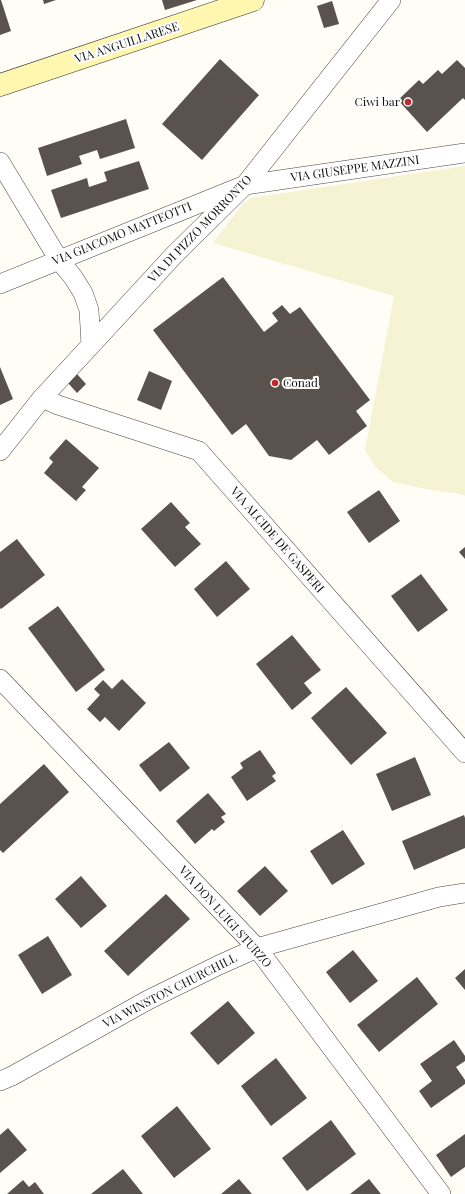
<!DOCTYPE html>
<html>
<head>
<meta charset="utf-8">
<style>
	body { margin:0 }
	canvas { display:block; background:#fffdf5 }
</style>
</head>
<body>
<canvas width="465" height="1194"></canvas>
<script>
const ctx = document.querySelector('canvas').getContext('2d');
ctx.lineJoin = 'round';
function fillPath(path, color) {
  ctx.fillStyle = color;
  ctx.fill(path, 'evenodd');
}
function strokePath(path, color, width, dash) {
  ctx.strokeStyle = color;
  ctx.lineWidth = width;
  ctx.lineCap = dash ? 'butt' : 'round';
  ctx.setLineDash(dash || []);
  ctx.stroke(path);
}
function write(font, color, halo, rows, align = 'center') {
  ctx.font = font + ' "Playfair Display",serif';
  ctx.lineWidth = 4;
  ctx.setLineDash([]);
  ctx.textBaseline = 'middle';
  ctx.strokeStyle = halo;
  ctx.fillStyle = color;
  for (const [text, x, y, turn = 0] of rows) {
    ctx.save();
    ctx.translate(x, y);
    ctx.rotate((+turn || 0) * Math.PI / 180);
    ctx.textAlign = isNaN(turn) ? turn : align;
    if (halo) ctx.strokeText(text, 0, 0);
    ctx.fillText(text, 0, 0);
    ctx.restore();
  }
}
fillPath(new Path2D(`
	M 465,166 L 465,496 L 460,494 L 431,490 L 393,482 L 375,467 L 365,450 L 394,296 L 213,243 L 242,205 L 250,198 Z`), '#f6f3d4');
fillPath(new Path2D(`
	M 0,0 L 1,0 L 11,31 L 0,35 Z
	M 43,0 L 56,0 L 44,4 Z
	M 162,0 L 197,0 L 165,10 Z
	M 332,1 L 339,24 L 324,28 L 317,6 Z
	M 220,59 L 259,95 L 202,160 L 162,124 Z
	M 457,60 L 465,68 L 465,100 L 463,98 L 427,132 L 398,100 L 419,80 L 423,84 L 438,70 L 442,74 Z
	M 126,119 L 135,148 L 100,159 L 97,150 L 79,156 L 82,164 L 47,176 L 38,148 Z
	M 139,161 L 149,189 L 61,218 L 51,190 L 87,178 L 89,187 L 107,181 L 104,172 Z
	M 223,277 L 264,332 L 278,321 L 272,313 L 282,305 L 290,314 L 300,307 L 370,400 L 356,411 L 367,426 L 329,455 L 317,440 L 291,460 L 269,456 L 246,424 L 232,435 L 153,330 Z
	M 0,367 L 13,399 L 0,405 Z
	M 149,371 L 172,381 L 161,410 L 137,400 Z
	M 77,374 L 86,384 L 77,393 L 68,383 Z
	M 66,439 L 99,468 L 82,487 L 86,490 L 76,501 L 44,473 L 53,462 L 49,458 Z
	M 379,490 L 400,521 L 369,543 L 347,512 Z
	M 171,502 L 190,523 L 185,527 L 201,544 L 175,567 L 141,529 Z
	M 17,539 L 45,575 L 1,609 L 0,608 L 0,552 Z
	M 465,547 L 465,559 L 459,552 Z
	M 226,561 L 250,589 L 217,617 L 194,589 Z
	M 421,574 L 448,610 L 418,632 L 391,596 Z
	M 58,606 L 105,670 L 76,692 L 28,628 Z
	M 292,635 L 321,670 L 304,683 L 312,693 L 292,710 L 256,664 Z
	M 122,679 L 146,703 L 119,731 L 105,717 L 100,722 L 87,709 L 100,695 L 94,689 L 103,680 L 112,689 Z
	M 346,687 L 387,733 L 351,765 L 311,718 Z
	M 169,742 L 190,768 L 160,792 L 139,765 Z
	M 260,750 L 276,773 L 272,776 L 276,781 L 247,801 L 231,777 L 243,768 L 240,763 Z
	M 415,757 L 431,795 L 392,811 L 376,774 Z
	M 44,764 L 69,792 L 3,853 L 0,850 L 0,804 Z
	M 208,793 L 226,814 L 221,817 L 225,822 L 214,831 L 212,829 L 195,844 L 176,821 Z
	M 464,815 L 465,818 L 465,848 L 414,870 L 402,841 Z
	M 343,830 L 365,864 L 332,885 L 310,851 Z
	M 265,866 L 288,891 L 260,916 L 237,891 Z
	M 81,876 L 107,906 L 81,928 L 55,899 Z
	M 166,894 L 190,919 L 128,976 L 104,951 Z
	M 48,936 L 72,975 L 42,994 L 18,955 Z
	M 353,950 L 378,981 L 350,1003 L 326,972 Z
	M 465,969 L 465,990 L 455,978 Z
	M 417,977 L 438,1004 L 379,1052 L 357,1025 Z
	M 228,1001 L 255,1033 L 218,1065 L 190,1033 Z
	M 454,1040 L 465,1056 L 465,1061 L 456,1067 L 465,1080 L 465,1084 L 431,1108 L 419,1091 L 432,1081 L 420,1064 Z
	M 276,1058 L 307,1098 L 271,1126 L 241,1086 Z
	M 177,1106 L 211,1149 L 174,1178 L 141,1136 Z
	M 331,1120 L 356,1154 L 307,1191 L 282,1158 Z
	M 8,1128 L 27,1150 L 0,1173 L 0,1135 Z
	M 465,1134 L 465,1167 L 451,1177 L 436,1155 Z
	M 123,1169 L 143,1194 L 91,1194 Z
	M 239,1179 L 252,1194 L 221,1194 Z
	M 369,1179 L 381,1194 L 350,1194 Z
	M 23,1180 L 29,1187 L 35,1182 L 44,1194 L 7,1194 Z`), '#5a524d');
const minor = new Path2D(`
	M 0,162 L 59,260 L 73,277 L 83,293 L 89,310 L 91,345
	M 0,284 L 245,185 L 465,153
	M 42,398 L 58,405 L 199,451 L 465,753
	M 0,451 L 42,398 L 105,330 L 174,255 L 245,185 L 391,0
	M 0,679 L 257,948 L 441,1194
	M 0,1081 L 12,1076 L 148,1000 L 219,965 L 257,948 L 439,897 L 465,893`);
const secondary = new Path2D(`
	M 0,85 L 253,0`);
strokePath(minor, '#444', 20);
strokePath(secondary, '#333', 23);
strokePath(minor, '#fff', 19);
strokePath(secondary, '#fff6b0', 22);
for (const [x, y, r, color] of [
	[408,102,4,"#c4262e"],
	[275,383,4,"#c4262e"]
]) {
  const dot = new Path2D();
  dot.arc(x, y, r, 0, 2 * Math.PI);
  ctx.fillStyle = color;
  ctx.fill(dot);
  strokePath(dot, '#fff', 1.5);
}
write('12px', '#111', '#fff', [
	["VIA ANGUILLARESE",127,43,-18],
	["VIA GIUSEPPE MAZZINI",355,169,-8],
	["VIA DI PIZZO MORRONTO",200,229,-46],
	["VIA GIACOMO MATTEOTTI",122,234,-22],
	["VIA ALCIDE DE GASPERI",277,540,49],
	["VIA DON LUIGI STURZO",225,917,48],
	["VIA WINSTON CHURCHILL",170,991,-27]
]);
write('12px', '#111', '#fff', [
	["Ciwi bar",400,102],
	["Conad",283,383,"left"]
], 'right');
</script>
</body>
</html>
